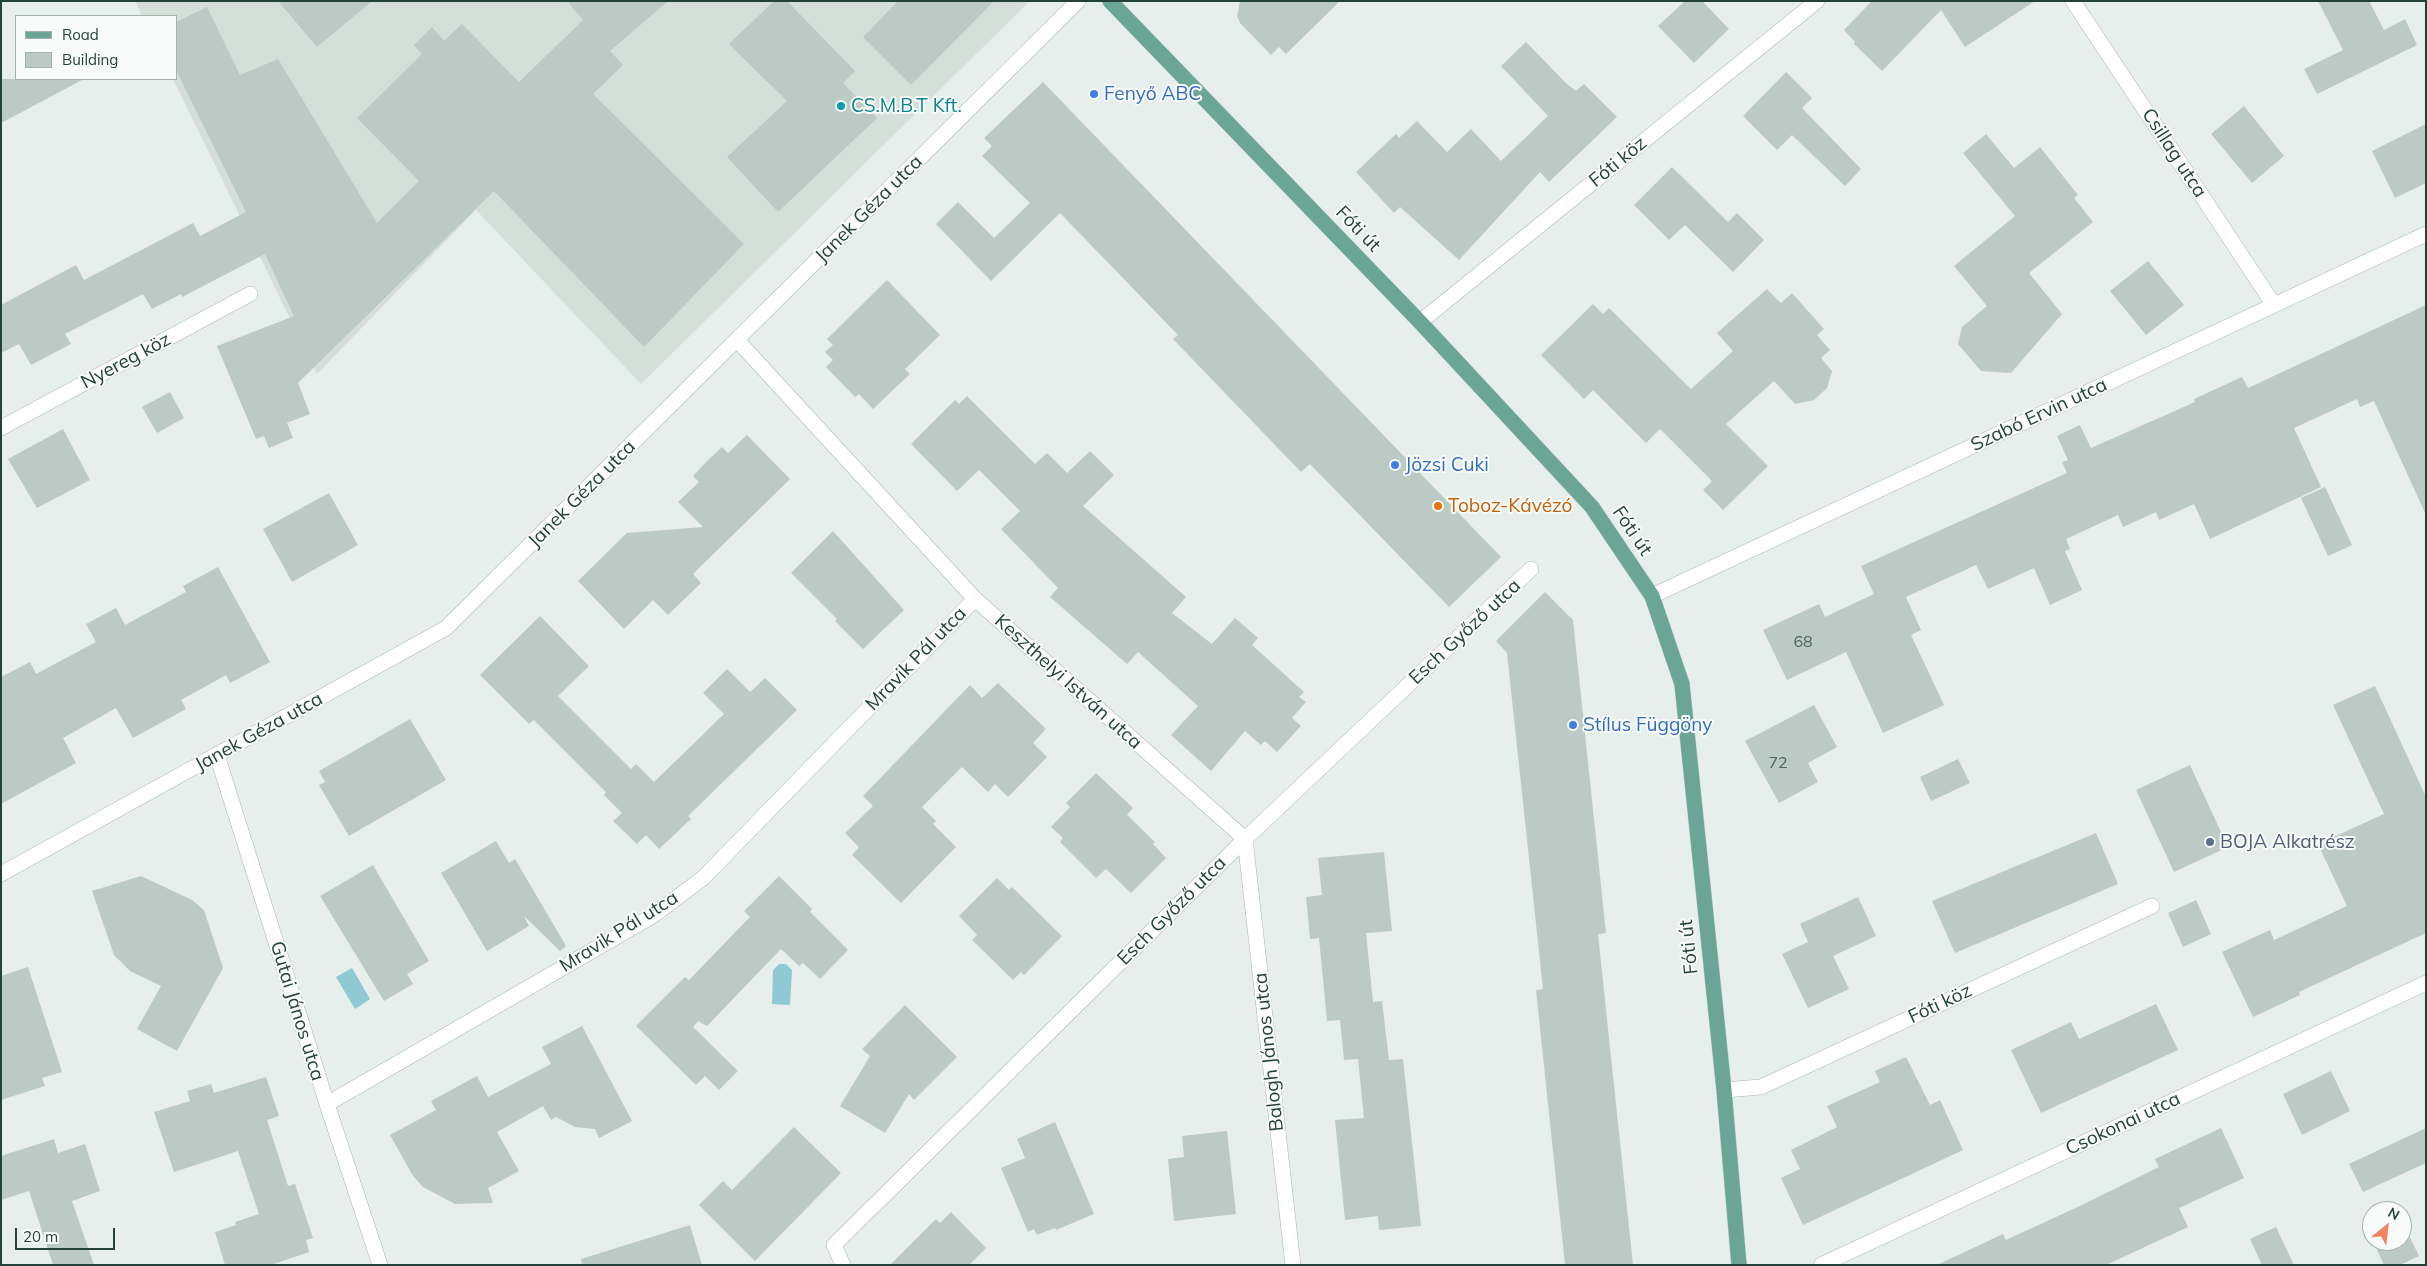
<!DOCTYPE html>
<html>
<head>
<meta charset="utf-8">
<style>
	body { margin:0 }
	#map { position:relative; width:2427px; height:1266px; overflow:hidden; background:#e6efeb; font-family:Mulish,sans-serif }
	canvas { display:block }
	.frame { position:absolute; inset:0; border:2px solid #24423a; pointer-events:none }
	.legend { position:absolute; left:15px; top:15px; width:162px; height:65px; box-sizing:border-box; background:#f7fbf9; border:1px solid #a3b1ad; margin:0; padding:6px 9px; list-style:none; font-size:15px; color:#24423a }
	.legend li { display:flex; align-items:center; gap:10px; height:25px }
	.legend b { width:25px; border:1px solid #a3b1ad }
	.north { position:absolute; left:2362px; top:1201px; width:50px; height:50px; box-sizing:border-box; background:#f7fbf9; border:1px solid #a3b1ad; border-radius:50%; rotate:29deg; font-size:14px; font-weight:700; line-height:20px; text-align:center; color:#24423a }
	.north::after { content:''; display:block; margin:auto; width:18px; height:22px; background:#f4845f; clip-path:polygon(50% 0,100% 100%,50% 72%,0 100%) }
	.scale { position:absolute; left:15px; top:1228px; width:100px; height:22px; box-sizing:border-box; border:2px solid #24423a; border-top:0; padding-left:6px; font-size:15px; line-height:18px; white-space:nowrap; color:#24423a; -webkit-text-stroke:4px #f7fbf9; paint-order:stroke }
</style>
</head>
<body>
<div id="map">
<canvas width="2427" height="1266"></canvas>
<div class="frame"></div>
<ul class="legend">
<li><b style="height:6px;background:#6aa596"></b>Road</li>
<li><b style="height:14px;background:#bbcac4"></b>Building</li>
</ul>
<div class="north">N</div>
<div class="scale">20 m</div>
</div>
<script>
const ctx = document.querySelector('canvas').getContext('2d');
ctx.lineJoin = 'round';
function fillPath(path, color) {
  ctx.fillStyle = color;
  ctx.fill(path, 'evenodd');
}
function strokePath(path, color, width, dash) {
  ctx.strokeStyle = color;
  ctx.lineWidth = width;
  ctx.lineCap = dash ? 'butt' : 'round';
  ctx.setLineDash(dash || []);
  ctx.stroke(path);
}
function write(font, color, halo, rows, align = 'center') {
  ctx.font = font + ' Mulish,sans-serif';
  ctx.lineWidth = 4;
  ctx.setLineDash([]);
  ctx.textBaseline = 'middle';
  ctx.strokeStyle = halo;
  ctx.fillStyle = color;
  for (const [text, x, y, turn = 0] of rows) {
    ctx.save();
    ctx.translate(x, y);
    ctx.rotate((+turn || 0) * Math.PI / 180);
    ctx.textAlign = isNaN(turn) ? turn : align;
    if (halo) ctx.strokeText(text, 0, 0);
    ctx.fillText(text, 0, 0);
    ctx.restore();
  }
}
fillPath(new Path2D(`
	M 135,1 L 1030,1 L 641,384 L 476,210 L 317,374 L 173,79 L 176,79 L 176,16 L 142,16 Z`), '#d4dfda');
fillPath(new Path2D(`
	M 779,964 L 786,964 L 792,970 L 790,1005 L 772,1004 L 773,970 Z
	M 352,968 L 370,999 L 355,1009 L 336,977 Z`), '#8ec9d4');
fillPath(new Path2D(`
	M 278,1 L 372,1 L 317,47 Z
	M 567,1 L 668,1 L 610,51 L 623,65 L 593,94 L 744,244 L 644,347 L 494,191 L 298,383 L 310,414 L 287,423 L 293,438 L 269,448 L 264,436 L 256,439 L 217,346 L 294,316 L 265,254 L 182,297 L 181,294 L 152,309 L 143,294 L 65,334 L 71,344 L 31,365 L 19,344 L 1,353 L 1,305 L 76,265 L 84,280 L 193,223 L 200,236 L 246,212 L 176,70 L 176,22 L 207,7 L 240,75 L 278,59 L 377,223 L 419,181 L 357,118 L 422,54 L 414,45 L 432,27 L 444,41 L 462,24 L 519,82 L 583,20 Z
	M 774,1 L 787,1 L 855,71 L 843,83 L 877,118 L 778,212 L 727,157 L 787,101 L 729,44 Z
	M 898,1 L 994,1 L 911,85 L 863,37 Z
	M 1240,1 L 1340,1 L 1286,54 L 1279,47 L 1271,55 L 1240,23 L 1237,16 Z
	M 1685,1 L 1702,1 L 1729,29 L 1694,63 L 1658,26 Z
	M 1872,1 L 2035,1 L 1965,47 L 1941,10 L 1882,71 L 1854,44 L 1855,42 L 1844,30 Z
	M 2318,1 L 2369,1 L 2384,30 L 2405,19 L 2417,45 L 2317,94 L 2304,69 L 2343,50 Z
	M 1526,42 L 1567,84 L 1576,91 L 1584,84 L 1617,117 L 1549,182 L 1540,172 L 1459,260 L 1400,207 L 1394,213 L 1356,172 L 1396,134 L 1399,138 L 1417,121 L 1447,152 L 1471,129 L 1501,161 L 1548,116 L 1501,66 Z
	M 1786,72 L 1812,98 L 1802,108 L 1861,169 L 1845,186 L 1792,135 L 1777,150 L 1743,116 Z
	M 1,79 L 84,79 L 1,123 Z
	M 1043,82 L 1501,557 L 1449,607 L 1310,464 L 1301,472 L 1173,339 L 1178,335 L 1060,213 L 991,281 L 936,224 L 958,202 L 994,238 L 1030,203 L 982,156 L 992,146 L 984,138 Z
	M 2244,106 L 2284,156 L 2252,183 L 2211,134 Z
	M 2426,124 L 2426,183 L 2395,198 L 2372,151 Z
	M 1986,134 L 2014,168 L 2040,147 L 2078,195 L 2074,198 L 2093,222 L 2029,273 L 2062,314 L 2011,373 L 1981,371 L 1958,344 L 1962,327 L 1987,306 L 1954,266 L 2015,216 L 1963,153 Z
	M 1672,167 L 1728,222 L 1737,213 L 1764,240 L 1733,272 L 1685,225 L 1669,240 L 1634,205 Z
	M 2148,261 L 2184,305 L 2146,335 L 2110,291 Z
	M 887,280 L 940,335 L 905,369 L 910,374 L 873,409 L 859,394 L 855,397 L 826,367 L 833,360 L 825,352 L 833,345 L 827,339 Z
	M 1767,289 L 1781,303 L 1792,293 L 1824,329 L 1817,335 L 1830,350 L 1821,358 L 1832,371 L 1827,388 L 1814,400 L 1795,404 L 1774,381 L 1726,424 L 1768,466 L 1723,510 L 1703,490 L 1712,481 L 1660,429 L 1646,443 L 1593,390 L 1584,399 L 1541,355 L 1593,304 L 1603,314 L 1609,308 L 1691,389 L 1733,351 L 1717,333 Z
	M 2426,305 L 2426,515 L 2374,401 L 2360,407 L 2357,399 L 2294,428 L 2321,487 L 2210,539 L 2194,504 L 2159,520 L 2156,512 L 2123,527 L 2118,515 L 2066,539 L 2070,549 L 2065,551 L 2082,590 L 2050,605 L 2034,568 L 1988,589 L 1976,565 L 1906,597 L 1921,630 L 1911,635 L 1944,705 L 1883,733 L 1846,652 L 1787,680 L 1763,630 L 1819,604 L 1825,617 L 1874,594 L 1861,566 L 2067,473 L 2062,462 L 2068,460 L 2057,436 L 2080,425 L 2091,448 L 2195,402 L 2194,399 L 2242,377 L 2248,388 Z
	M 170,392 L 184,418 L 157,433 L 142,407 Z
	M 967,396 L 1035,464 L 1047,453 L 1067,473 L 1090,451 L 1114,475 L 1083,506 L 1186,597 L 1172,613 L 1212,644 L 1235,618 L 1258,638 L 1252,645 L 1304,692 L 1299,697 L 1306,702 L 1292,718 L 1301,726 L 1277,752 L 1265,741 L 1261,745 L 1245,731 L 1211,771 L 1171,735 L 1198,706 L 1138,652 L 1127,664 L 1050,597 L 1058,588 L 1001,529 L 1020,511 L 979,470 L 957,491 L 911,444 L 955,400 L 959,404 Z
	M 63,429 L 90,480 L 37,508 L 8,459 Z
	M 747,435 L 790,479 L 693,574 L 701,583 L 668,615 L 653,600 L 624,629 L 578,581 L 627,533 L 703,527 L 678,502 L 699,482 L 693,476 L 707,461 L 722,447 L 728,453 Z
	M 2325,487 L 2352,545 L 2328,556 L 2301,498 Z
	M 329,493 L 358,545 L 292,582 L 263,529 Z
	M 833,531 L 904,610 L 863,649 L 835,621 L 837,619 L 791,573 Z
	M 218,567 L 270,662 L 230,683 L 226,675 L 181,700 L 186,709 L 133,738 L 116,708 L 63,738 L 76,763 L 1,804 L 1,677 L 30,662 L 36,674 L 96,642 L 86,624 L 116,608 L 125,625 L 186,592 L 183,586 Z
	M 1545,592 L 1573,620 L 1606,933 L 1598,934 L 1633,1265 L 1565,1265 L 1536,990 L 1543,989 L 1507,653 L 1496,641 Z
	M 540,616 L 589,666 L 558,696 L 631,769 L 636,764 L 654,782 L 724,714 L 703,693 L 727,669 L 750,692 L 765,678 L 797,710 L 688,816 L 691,819 L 659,849 L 646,835 L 637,844 L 613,821 L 622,813 L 604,795 L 606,792 L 534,720 L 529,724 L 480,675 Z
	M 998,683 L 1046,729 L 1033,743 L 1047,757 L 1008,797 L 995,784 L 988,792 L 962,767 L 922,807 L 936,821 L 933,824 L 956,847 L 901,903 L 852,855 L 859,847 L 845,833 L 873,806 L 863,796 L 970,685 L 982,698 Z
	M 2375,686 L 2426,797 L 2426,933 L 2299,992 L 2300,995 L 2253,1017 L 2222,952 L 2270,930 L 2274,940 L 2347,906 L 2318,844 L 2384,814 L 2333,705 Z
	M 1814,705 L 1837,747 L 1808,763 L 1818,782 L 1779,803 L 1745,741 Z
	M 410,719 L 446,780 L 349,836 L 319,785 L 325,782 L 319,771 Z
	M 1958,759 L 1970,783 L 1931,801 L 1920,777 Z
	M 2190,765 L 2228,847 L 2174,872 L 2136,790 Z
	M 1096,773 L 1133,808 L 1127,815 L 1155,842 L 1153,844 L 1166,858 L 1131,893 L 1106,869 L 1096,878 L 1060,842 L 1063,838 L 1051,827 L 1070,807 L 1066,803 Z
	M 2096,833 L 2118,884 L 1955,953 L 1932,901 Z
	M 496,841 L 509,863 L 515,859 L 566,946 L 560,951 L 524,916 L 529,926 L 487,951 L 441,873 Z
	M 1384,852 L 1392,931 L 1366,933 L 1373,1002 L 1382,1001 L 1389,1060 L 1403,1059 L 1421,1226 L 1379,1230 L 1378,1216 L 1345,1220 L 1335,1120 L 1364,1118 L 1358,1059 L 1344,1060 L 1340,1020 L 1327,1021 L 1319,938 L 1310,939 L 1306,897 L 1322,895 L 1318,858 Z
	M 373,865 L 429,961 L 407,974 L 413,984 L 384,1001 L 320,896 Z
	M 141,876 L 192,900 L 204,910 L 223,968 L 177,1051 L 137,1029 L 161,986 L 130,971 L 114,955 L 92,891 Z
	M 779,876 L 812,909 L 810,912 L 848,950 L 820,979 L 803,963 L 799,966 L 781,949 L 707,1026 L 698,1021 L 693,1027 L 738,1071 L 719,1090 L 705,1076 L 696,1085 L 636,1026 L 685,977 L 689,980 L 750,917 L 744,911 Z
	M 997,878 L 1009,890 L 1012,887 L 1062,936 L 1024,975 L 1021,972 L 1013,980 L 972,940 L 977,935 L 959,916 Z
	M 1858,897 L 1876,936 L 1833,956 L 1849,989 L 1808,1008 L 1782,954 L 1808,942 L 1800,924 Z
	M 2196,900 L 2211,934 L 2183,947 L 2168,913 Z
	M 28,967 L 62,1072 L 42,1078 L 45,1086 L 1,1100 L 1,976 Z
	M 2156,1004 L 2178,1050 L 2041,1113 L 2011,1050 L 2071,1022 L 2079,1039 Z
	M 905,1005 L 957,1057 L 914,1100 L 909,1094 L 885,1133 L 840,1106 L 870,1056 L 862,1049 Z
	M 582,1026 L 632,1121 L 599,1138 L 595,1129 L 575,1127 L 556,1117 L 551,1120 L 543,1106 L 497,1132 L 519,1171 L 488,1188 L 493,1203 L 455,1204 L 423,1187 L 413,1176 L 390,1135 L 436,1110 L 431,1101 L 477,1076 L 488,1097 L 551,1064 L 542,1047 Z
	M 1906,1057 L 1930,1105 L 1940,1100 L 1963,1150 L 1803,1225 L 1781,1178 L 1800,1169 L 1791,1150 L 1837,1127 L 1827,1106 L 1880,1082 L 1875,1071 Z
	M 2331,1071 L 2350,1111 L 2302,1135 L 2283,1094 Z
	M 266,1077 L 279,1116 L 267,1120 L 288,1186 L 295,1184 L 313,1238 L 306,1240 L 309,1252 L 271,1265 L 225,1265 L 215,1232 L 236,1225 L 235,1222 L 259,1214 L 238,1151 L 174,1172 L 154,1112 L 190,1101 L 187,1091 L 211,1084 L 214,1093 Z
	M 1055,1122 L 1094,1214 L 1056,1230 L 1055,1228 L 1037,1235 L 1034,1229 L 1028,1232 L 1001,1168 L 1025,1158 L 1017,1139 Z
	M 794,1127 L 841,1173 L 755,1261 L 699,1205 L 723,1181 L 732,1190 Z
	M 2221,1128 L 2244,1178 L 2179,1208 L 2188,1227 L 2106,1265 L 1937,1265 L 2003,1234 L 2006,1240 L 2084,1204 L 2159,1167 L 2155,1159 Z
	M 2426,1128 L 2426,1163 L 2363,1192 L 2349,1164 Z
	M 1227,1131 L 1236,1214 L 1174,1221 L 1168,1159 L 1184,1157 L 1182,1136 Z
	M 54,1139 L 58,1153 L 85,1144 L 100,1191 L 72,1201 L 94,1265 L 53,1265 L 29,1191 L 1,1200 L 1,1156 Z
	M 951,1212 L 986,1248 L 969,1265 L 890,1265 L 936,1219 L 940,1223 Z
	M 2402,1221 L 2419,1256 L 2400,1265 L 2384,1265 L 2373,1241 L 2402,1241 Z
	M 690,1225 L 702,1265 L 582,1265 L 581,1259 Z
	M 2276,1227 L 2294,1265 L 2262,1265 L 2250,1239 Z`), '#bbcac4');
const minor = new Path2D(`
	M 2073,1 L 2274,305
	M 1420,322 L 1817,1
	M 737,340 L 975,599 L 1245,839 L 1293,1265
	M 1,428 L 250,294
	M 1652,596 L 2426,234
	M 217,755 L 327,1104 L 380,1265
	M 1,874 L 446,628 L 1078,1
	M 1724,1090 L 1761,1087 L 2152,906
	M 327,1104 L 654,915 L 703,878 L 975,599
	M 843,1265 L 834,1245 L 1245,839 L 1531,569
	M 1821,1265 L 2426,983`);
const major = new Path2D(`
	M 1110,1 L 1420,322 L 1592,507 L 1652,596 L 1682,684 L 1724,1090 L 1739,1265`);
strokePath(minor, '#a8b8b2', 16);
strokePath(major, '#c2cac8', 16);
strokePath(minor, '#fff', 15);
strokePath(major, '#6aa596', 15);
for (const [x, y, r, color] of [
	[1094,94,5,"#3f7fe0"],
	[841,106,5,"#0f9aa8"],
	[1395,465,5,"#3f7fe0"],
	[1438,506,5,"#e8710a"],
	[1573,725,5,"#3f7fe0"],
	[2210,842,5,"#5c6f8a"]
]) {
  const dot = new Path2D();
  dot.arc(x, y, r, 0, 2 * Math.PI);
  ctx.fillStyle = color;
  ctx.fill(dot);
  strokePath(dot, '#f7fbf9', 2);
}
write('16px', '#4a645c', null, [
	["68",1803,642],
	["72",1778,763]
]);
write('19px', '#366cbe', '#f7fbf9', [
	["Fenyő ABC",1104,94],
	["Jözsi Cuki",1405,465],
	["Stílus Függöny",1583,725]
], 'left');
write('19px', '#0d838f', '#f7fbf9', [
	["CS.M.B.T Kft.",851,106]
], 'left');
write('19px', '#24423a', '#f7fbf9', [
	["Csillag utca",2174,153,57],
	["Fóti köz",1618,162,-39],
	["Janek Géza utca",869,209,-45],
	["Fóti út",1358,229,46],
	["Nyereg köz",126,361,-28],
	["Szabó Ervin utca",2039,415,-25],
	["Janek Géza utca",582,494,-45],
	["Fóti út",1632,531,56],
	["Esch Győző utca",1465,632,-43],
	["Mravik Pál utca",916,659,-46],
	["Keszthelyi István utca",1068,682,42],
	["Janek Géza utca",259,732,-29],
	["Esch Győző utca",1172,911,-45],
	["Mravik Pál utca",619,932,-32],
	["Fóti út",1689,947,-96],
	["Fóti köz",1940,1004,-25],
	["Gutai János utca",297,1011,73],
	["Balogh János utca",1269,1052,-96],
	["Csokonai utca",2123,1124,-25]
]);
write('19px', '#c56008', '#f7fbf9', [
	["Toboz-Kávézó",1448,506]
], 'left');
write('19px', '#4e5e75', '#f7fbf9', [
	["BOJA Alkatrész",2220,842]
], 'left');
</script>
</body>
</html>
